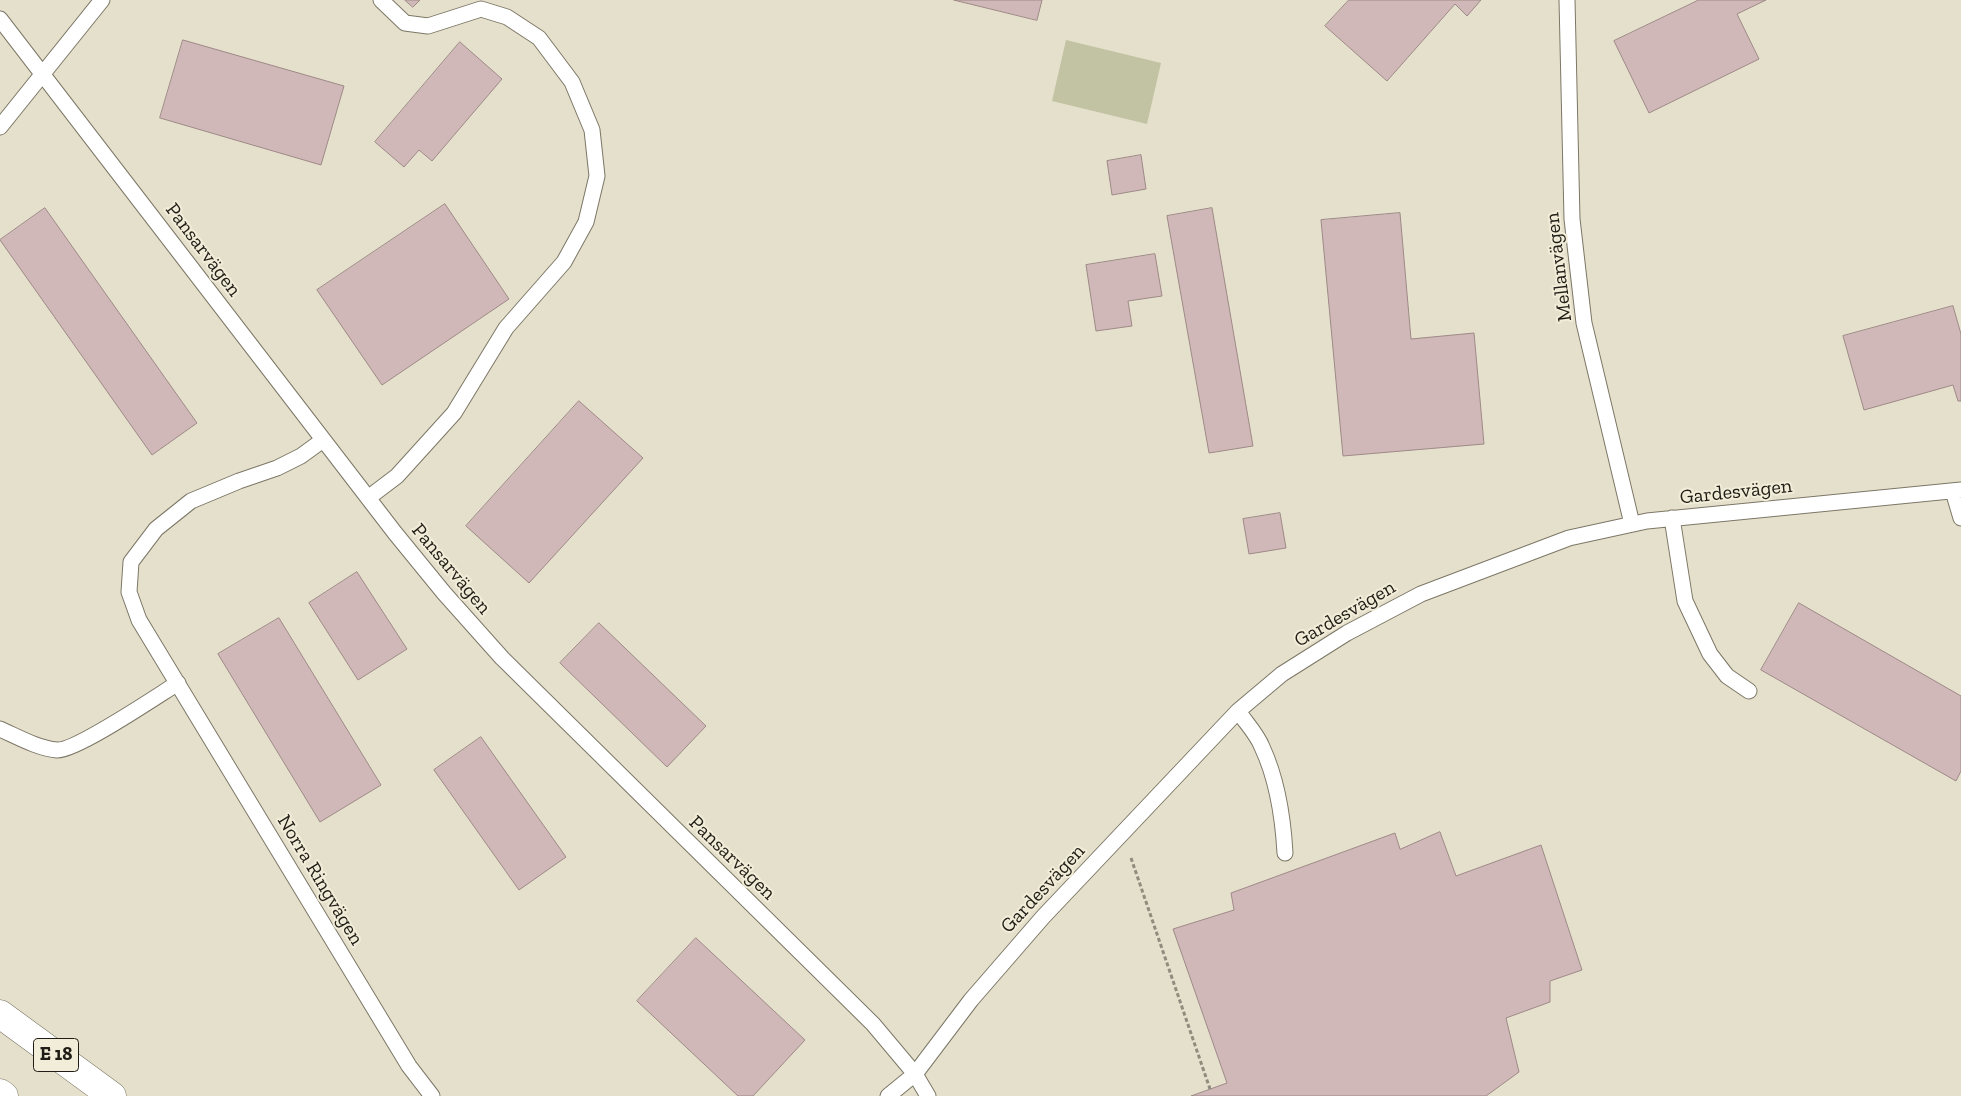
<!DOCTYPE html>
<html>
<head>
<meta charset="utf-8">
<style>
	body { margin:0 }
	canvas { display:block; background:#e5e0cc }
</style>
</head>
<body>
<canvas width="1961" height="1096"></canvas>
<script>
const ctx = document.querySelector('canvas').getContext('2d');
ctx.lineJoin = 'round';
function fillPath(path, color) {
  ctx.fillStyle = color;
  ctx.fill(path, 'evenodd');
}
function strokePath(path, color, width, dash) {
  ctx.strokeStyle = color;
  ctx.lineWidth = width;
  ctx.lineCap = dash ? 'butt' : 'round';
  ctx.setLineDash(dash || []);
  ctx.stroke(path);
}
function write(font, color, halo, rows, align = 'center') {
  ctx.font = font + ' "Zilla Slab",serif';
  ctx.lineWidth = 4;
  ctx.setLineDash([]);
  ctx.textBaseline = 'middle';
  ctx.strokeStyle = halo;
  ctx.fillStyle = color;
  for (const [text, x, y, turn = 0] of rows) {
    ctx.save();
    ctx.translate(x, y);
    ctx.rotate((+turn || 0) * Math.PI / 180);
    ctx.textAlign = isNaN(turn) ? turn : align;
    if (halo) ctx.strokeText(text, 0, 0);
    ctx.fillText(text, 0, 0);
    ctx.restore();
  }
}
fillPath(new Path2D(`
	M 1066,40 L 1161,63 L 1147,124 L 1052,101 Z`), '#c1c3a3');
const building = new Path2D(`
	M 405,0 L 420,0 L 413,7 Z
	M 954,0 L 1042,0 L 1037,20 Z
	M 1349,0 L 1481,0 L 1467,16 L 1455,4 L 1387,81 L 1325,26 Z
	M 1699,0 L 1766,0 L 1737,14 L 1759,59 L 1649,113 L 1614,41 Z
	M 183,40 L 344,86 L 321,165 L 160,118 Z
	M 460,42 L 502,79 L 432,161 L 419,150 L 404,167 L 375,142 Z
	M 1141,155 L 1146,189 L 1112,195 L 1107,161 Z
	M 445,204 L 509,299 L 382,385 L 317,290 Z
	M 45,208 L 197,423 L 152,455 L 0,240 Z
	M 1212,208 L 1253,446 L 1209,453 L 1167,216 Z
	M 1400,213 L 1411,339 L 1474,333 L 1484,444 L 1343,456 L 1321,220 Z
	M 1155,254 L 1162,296 L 1128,301 L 1132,326 L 1096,331 L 1086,265 Z
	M 1953,306 L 1961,334 L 1961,401 L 1958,401 L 1953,385 L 1864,410 L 1843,336 Z
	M 579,401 L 643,458 L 529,583 L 466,526 Z
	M 1280,513 L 1286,548 L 1249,554 L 1243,519 Z
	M 357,572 L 407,649 L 358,680 L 309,603 Z
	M 1799,603 L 1961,696 L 1961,771 L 1956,781 L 1761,670 Z
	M 279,618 L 381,785 L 320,822 L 218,654 Z
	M 599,623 L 706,726 L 667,767 L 560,663 Z
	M 481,737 L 566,857 L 519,890 L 434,770 Z
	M 1440,832 L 1456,876 L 1541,845 L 1582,970 L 1550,981 L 1550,1002 L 1506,1018 L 1519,1072 L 1486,1096 L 1191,1096 L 1227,1083 L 1173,929 L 1234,910 L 1231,893 L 1395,833 L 1400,849 Z
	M 696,938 L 805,1040 L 753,1096 L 738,1096 L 637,1001 Z`);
fillPath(building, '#cfb8b7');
strokePath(building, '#9e8987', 1);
const lane = new Path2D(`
	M 1567,0 L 1572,219 L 1584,323 L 1632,524
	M 0,19 L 395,533 L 444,593 L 502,658 L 873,1024 L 915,1074 L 928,1096
	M 0,127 L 102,0
	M 323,440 L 301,456 L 277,468 L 239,481 L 191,501 L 156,529 L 131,562 L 129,592 L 139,620 L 409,1066 L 432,1096
	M 1953,491 L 1961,518
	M 368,498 L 397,476 L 454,413 L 506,328 L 564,262 L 586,222 L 597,176 L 592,130 L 572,82 L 539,38 L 507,17 L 481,9 L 428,26 L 405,23 L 381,0
	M 1672,518 L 1685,601 L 1710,654 L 1727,676 L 1749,691
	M 1238,711 C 1246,723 1257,734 1262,747 C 1277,779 1283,817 1285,853
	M 0,729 C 18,737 37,748 57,750 C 76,751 157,696 178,683
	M 888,1096 L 915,1074 L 971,1000 L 1043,917 L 1238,711 L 1282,674 L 1347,633 L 1421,594 L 1569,538 L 1647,521 L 1961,490`);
const highway = new Path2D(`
	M 0,1014 L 112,1096
	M 0,1093 L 4,1096`);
strokePath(lane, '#7c7766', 17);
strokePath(highway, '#7c7766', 29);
strokePath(new Path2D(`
	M 1131,858 L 1210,1089`), '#908c7e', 3, [4, 2.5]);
strokePath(lane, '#fff', 15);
strokePath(highway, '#fff', 28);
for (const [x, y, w] of [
	[56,1055,45]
]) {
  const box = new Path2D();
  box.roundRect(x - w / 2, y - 16.5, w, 33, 4);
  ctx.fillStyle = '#f2edd9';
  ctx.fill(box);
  strokePath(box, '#1f1d16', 1);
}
write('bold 19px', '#1f1d16', null, [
	["E 18",56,1055]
]);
write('20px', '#1f1d16', '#f2edd9', [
	["Pansarvägen",203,250,53],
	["Mellanvägen",1559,267,-97],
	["Gardesvägen",1736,492,-6],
	["Pansarvägen",451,569,50],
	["Gardesvägen",1345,614,-30],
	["Pansarvägen",732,858,44],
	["Norra Ringvägen",320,880,59],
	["Gardesvägen",1043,889,-47]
]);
</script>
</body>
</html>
